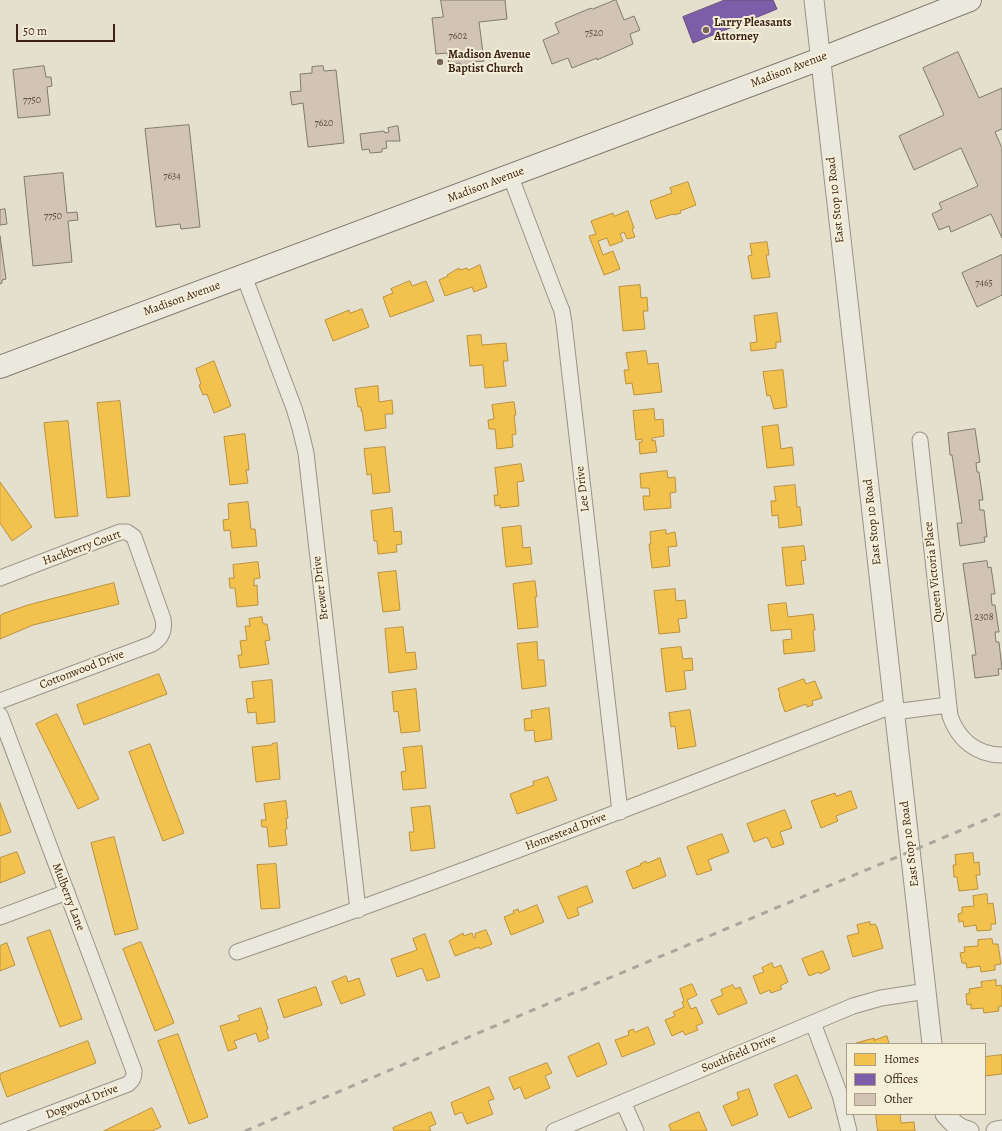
<!DOCTYPE html>
<html>
<head>
<meta charset="utf-8">
<style>
	body { margin:0 }
	#map { position:relative; width:1002px; height:1131px; overflow:hidden; background:#e5e0cd; font-family:Alegreya,serif }
	canvas { display:block }
	.legend { position:absolute; left:846px; top:1043px; width:140px; height:72px; box-sizing:border-box; background:#f5efd8; border:1px solid #aa9d8a; margin:0; padding:5px 7px; list-style:none; font-size:12px; color:#3a2216 }
	.legend li { display:flex; align-items:center; gap:8px; height:20px }
	.legend b { width:20px; border:1px solid #aa9d8a }
	.scale { position:absolute; left:16px; top:24px; width:99px; height:18px; box-sizing:border-box; border:2px solid #3a2216; border-top:0; padding-left:5px; font-size:12px; line-height:14px; white-space:nowrap; color:#3a2216; -webkit-text-stroke:3px #f5efd8; paint-order:stroke }
</style>
</head>
<body>
<div id="map">
<canvas width="1002" height="1131"></canvas>
<ul class="legend">
<li><b style="height:11px;background:#f2c14e"></b>Homes</li>
<li><b style="height:11px;background:#7b5ea7"></b>Offices</li>
<li><b style="height:11px;background:#d2c4b5"></b>Other</li>
</ul>
<div class="scale">50 m</div>
</div>
<script>
const ctx = document.querySelector('canvas').getContext('2d');
ctx.lineJoin = 'round';
function fillPath(path, color) {
  ctx.fillStyle = color;
  ctx.fill(path, 'evenodd');
}
function strokePath(path, color, width, dash) {
  ctx.strokeStyle = color;
  ctx.lineWidth = width;
  ctx.lineCap = dash ? 'butt' : 'round';
  ctx.setLineDash(dash || []);
  ctx.stroke(path);
}
function write(font, color, halo, rows, align = 'center') {
  ctx.font = font + ' Alegreya,serif';
  ctx.lineWidth = 4;
  ctx.setLineDash([]);
  ctx.textBaseline = 'middle';
  ctx.strokeStyle = halo;
  ctx.fillStyle = color;
  for (const [text, x, y, turn = 0] of rows) {
    ctx.save();
    ctx.translate(x, y);
    ctx.rotate((+turn || 0) * Math.PI / 180);
    ctx.textAlign = isNaN(turn) ? turn : align;
    if (halo) ctx.strokeText(text, 0, 0);
    ctx.fillText(text, 0, 0);
    ctx.restore();
  }
}
const homes = new Path2D(`
	M 688,182 L 696,205 L 680,211 L 681,213 L 674,215 L 673,214 L 656,219 L 650,201 L 672,193 L 670,188 Z
	M 628,211 L 634,228 L 632,229 L 635,237 L 627,239 L 624,232 L 620,234 L 623,241 L 610,246 L 607,238 L 598,241 L 603,255 L 613,251 L 620,269 L 604,275 L 589,236 L 596,234 L 591,221 L 613,213 L 614,216 Z
	M 767,242 L 769,255 L 766,255 L 770,277 L 752,279 L 748,256 L 752,255 L 750,244 Z
	M 480,265 L 487,287 L 474,292 L 472,287 L 445,296 L 439,280 L 448,276 L 447,275 L 459,268 L 460,270 L 467,268 L 468,270 Z
	M 410,281 L 412,286 L 426,281 L 434,301 L 390,317 L 383,297 L 393,293 L 391,289 Z
	M 640,285 L 641,298 L 647,297 L 648,311 L 643,311 L 645,329 L 623,331 L 619,287 Z
	M 362,309 L 369,327 L 333,341 L 325,320 L 349,310 L 350,313 Z
	M 777,313 L 781,342 L 776,342 L 776,348 L 751,351 L 750,343 L 757,342 L 754,316 Z
	M 481,335 L 482,345 L 506,343 L 508,361 L 503,361 L 506,386 L 485,388 L 483,365 L 470,366 L 467,336 Z
	M 646,351 L 648,364 L 658,363 L 662,392 L 634,395 L 632,383 L 626,384 L 624,370 L 629,370 L 626,353 Z
	M 214,361 L 231,406 L 214,413 L 207,394 L 203,395 L 199,385 L 201,384 L 196,369 Z
	M 783,370 L 787,407 L 774,409 L 770,395 L 767,396 L 763,372 Z
	M 378,386 L 379,402 L 392,400 L 393,414 L 385,414 L 386,428 L 365,431 L 362,411 L 361,411 L 361,407 L 358,407 L 355,389 Z
	M 120,401 L 130,496 L 107,498 L 97,403 Z
	M 514,402 L 516,415 L 514,415 L 516,434 L 512,435 L 513,447 L 497,449 L 495,429 L 489,429 L 488,420 L 494,419 L 492,405 Z
	M 654,409 L 655,420 L 663,419 L 664,436 L 652,438 L 652,441 L 655,440 L 657,452 L 640,454 L 639,442 L 642,442 L 642,439 L 636,440 L 633,411 Z
	M 68,421 L 78,516 L 55,518 L 44,423 Z
	M 778,425 L 781,449 L 792,447 L 794,465 L 767,468 L 762,427 Z
	M 245,434 L 249,470 L 246,470 L 248,483 L 230,485 L 224,437 Z
	M 385,447 L 390,492 L 373,494 L 371,474 L 367,475 L 364,449 Z
	M 521,464 L 524,481 L 517,482 L 519,506 L 500,508 L 500,505 L 495,506 L 494,495 L 498,495 L 495,468 Z
	M 667,471 L 668,478 L 675,477 L 676,492 L 670,493 L 671,508 L 644,510 L 643,496 L 650,496 L 649,488 L 641,488 L 640,474 Z
	M 0,482 L 32,527 L 12,541 L 0,523 Z
	M 795,485 L 797,507 L 800,507 L 802,525 L 779,528 L 778,515 L 772,516 L 771,501 L 776,501 L 774,487 Z
	M 248,502 L 251,529 L 255,529 L 257,546 L 232,548 L 230,530 L 224,531 L 223,520 L 229,519 L 228,504 Z
	M 392,508 L 394,532 L 401,531 L 402,544 L 396,545 L 397,552 L 378,554 L 377,541 L 374,541 L 371,511 Z
	M 521,526 L 523,548 L 530,547 L 532,564 L 506,567 L 502,528 Z
	M 666,530 L 666,534 L 675,532 L 677,546 L 668,547 L 670,566 L 652,568 L 649,544 L 651,544 L 650,532 Z
	M 804,546 L 806,560 L 801,561 L 804,584 L 786,586 L 782,548 Z
	M 258,562 L 260,578 L 254,579 L 254,586 L 257,585 L 258,605 L 237,607 L 235,588 L 230,588 L 229,578 L 234,578 L 233,565 Z
	M 396,571 L 400,610 L 383,612 L 378,573 Z
	M 535,581 L 537,597 L 535,597 L 538,627 L 518,629 L 513,584 Z
	M 114,583 L 119,604 L 33,625 L 0,639 L 0,616 L 2,614 L 28,605 Z
	M 675,589 L 676,601 L 685,600 L 687,618 L 678,619 L 680,632 L 659,634 L 654,591 Z
	M 786,603 L 788,617 L 813,614 L 815,630 L 813,631 L 815,651 L 784,654 L 783,640 L 792,639 L 791,629 L 771,631 L 768,605 Z
	M 262,617 L 263,624 L 267,624 L 270,640 L 265,641 L 269,664 L 240,668 L 238,655 L 242,655 L 240,641 L 247,640 L 245,626 L 250,626 L 249,619 Z
	M 403,627 L 406,653 L 415,652 L 417,669 L 389,673 L 385,629 Z
	M 537,642 L 538,660 L 544,660 L 546,686 L 522,689 L 517,644 Z
	M 681,647 L 683,659 L 692,658 L 693,670 L 684,671 L 686,689 L 666,692 L 661,649 Z
	M 159,674 L 167,694 L 84,725 L 77,705 Z
	M 804,679 L 806,684 L 815,681 L 822,698 L 812,701 L 813,705 L 807,707 L 806,704 L 785,712 L 779,695 L 780,694 L 778,689 Z
	M 272,680 L 275,722 L 257,724 L 256,712 L 248,713 L 246,699 L 254,698 L 252,682 Z
	M 416,689 L 420,731 L 401,733 L 398,711 L 394,712 L 392,692 Z
	M 549,708 L 552,739 L 535,742 L 534,730 L 525,731 L 524,719 L 532,718 L 531,711 Z
	M 690,710 L 696,746 L 678,749 L 675,726 L 671,727 L 669,713 Z
	M 57,714 L 99,799 L 78,809 L 36,724 Z
	M 277,743 L 280,779 L 256,782 L 252,747 L 272,745 L 272,744 Z
	M 150,744 L 184,833 L 163,841 L 129,752 Z
	M 422,746 L 426,788 L 403,790 L 401,772 L 406,771 L 403,748 Z
	M 548,777 L 557,800 L 517,814 L 510,794 L 534,785 L 533,782 Z
	M 851,791 L 857,808 L 836,816 L 838,821 L 821,828 L 811,801 L 835,793 L 836,796 Z
	M 286,801 L 288,818 L 286,818 L 287,829 L 285,829 L 287,845 L 269,847 L 267,827 L 262,827 L 261,820 L 266,820 L 264,804 Z
	M 0,803 L 11,832 L 0,836 Z
	M 430,806 L 435,848 L 411,851 L 409,832 L 414,832 L 411,808 Z
	M 785,810 L 792,828 L 780,832 L 784,844 L 772,848 L 767,837 L 754,842 L 747,824 Z
	M 722,834 L 729,852 L 708,860 L 712,870 L 697,875 L 687,847 Z
	M 114,837 L 138,929 L 115,935 L 91,843 Z
	M 17,852 L 25,873 L 0,883 L 0,858 Z
	M 973,853 L 974,863 L 979,862 L 980,875 L 976,875 L 978,889 L 959,891 L 957,877 L 954,877 L 953,865 L 956,865 L 955,855 Z
	M 660,858 L 666,876 L 633,889 L 626,871 L 641,865 L 640,864 L 646,861 L 647,863 Z
	M 276,864 L 280,908 L 261,909 L 257,865 Z
	M 587,886 L 593,902 L 577,908 L 579,915 L 568,919 L 558,897 Z
	M 987,894 L 988,904 L 993,903 L 996,924 L 991,924 L 991,930 L 977,931 L 976,925 L 964,927 L 963,921 L 959,922 L 958,914 L 962,913 L 962,907 L 974,906 L 973,896 Z
	M 537,905 L 544,922 L 511,935 L 504,917 L 514,913 L 513,911 L 518,909 L 519,912 Z
	M 870,922 L 870,925 L 875,924 L 877,927 L 883,948 L 853,957 L 847,936 L 859,933 L 857,925 Z
	M 50,930 L 82,1019 L 60,1027 L 27,938 Z
	M 486,930 L 492,944 L 480,949 L 479,947 L 455,956 L 449,941 L 463,933 L 464,936 L 472,933 L 474,938 L 476,937 L 475,934 Z
	M 425,934 L 440,977 L 427,981 L 422,968 L 397,977 L 391,959 L 417,950 L 413,939 Z
	M 992,939 L 993,944 L 998,944 L 1001,964 L 995,965 L 995,970 L 981,972 L 980,966 L 967,968 L 966,963 L 962,963 L 960,953 L 965,952 L 964,947 L 978,946 L 978,940 Z
	M 141,942 L 174,1023 L 155,1031 L 123,949 Z
	M 7,943 L 15,965 L 0,971 L 0,946 Z
	M 823,951 L 830,969 L 820,974 L 819,972 L 809,976 L 802,959 Z
	M 772,963 L 774,968 L 781,965 L 788,982 L 780,986 L 782,989 L 771,993 L 770,990 L 760,994 L 753,976 L 764,972 L 762,968 Z
	M 346,976 L 348,982 L 359,978 L 365,995 L 341,1004 L 332,982 Z
	M 996,980 L 996,986 L 1001,985 L 1002,991 L 1002,1006 L 998,1007 L 999,1011 L 984,1013 L 983,1008 L 971,1009 L 971,1004 L 967,1005 L 966,994 L 970,993 L 969,989 L 982,987 L 981,982 Z
	M 692,984 L 697,995 L 687,1000 L 691,1009 L 696,1007 L 703,1023 L 696,1026 L 698,1030 L 685,1035 L 683,1031 L 672,1036 L 665,1020 L 675,1016 L 673,1012 L 684,1007 L 682,1002 L 684,1001 L 680,989 Z
	M 733,985 L 735,989 L 740,987 L 747,1003 L 718,1015 L 711,1000 L 723,995 L 721,990 Z
	M 316,987 L 322,1005 L 284,1018 L 278,1000 Z
	M 261,1008 L 268,1029 L 266,1030 L 269,1038 L 259,1042 L 256,1033 L 234,1041 L 237,1048 L 228,1051 L 220,1026 L 240,1020 L 238,1016 Z
	M 648,1027 L 655,1044 L 622,1057 L 615,1040 L 629,1035 L 628,1031 L 633,1029 L 635,1032 Z
	M 178,1034 L 208,1117 L 189,1124 L 158,1041 Z
	M 887,1036 L 889,1044 L 856,1043 L 874,1038 L 874,1040 Z
	M 88,1041 L 96,1063 L 7,1097 L 0,1078 L 0,1074 Z
	M 599,1043 L 607,1064 L 577,1077 L 568,1057 Z
	M 1002,1055 L 1002,1074 L 985,1076 L 985,1057 Z
	M 547,1063 L 552,1073 L 545,1076 L 550,1088 L 525,1099 L 520,1087 L 514,1090 L 509,1078 Z
	M 797,1075 L 812,1108 L 789,1118 L 774,1085 Z
	M 489,1087 L 494,1099 L 488,1101 L 493,1114 L 467,1124 L 462,1112 L 455,1115 L 451,1103 Z
	M 749,1089 L 758,1115 L 732,1126 L 723,1106 L 739,1099 L 737,1093 Z
	M 152,1108 L 161,1127 L 152,1131 L 104,1131 Z
	M 431,1112 L 436,1124 L 429,1127 L 431,1131 L 394,1131 L 393,1128 Z
	M 699,1112 L 707,1131 L 671,1131 L 669,1125 Z
	M 876,1114 L 905,1114 L 900,1115 L 901,1123 L 914,1122 L 915,1131 L 878,1131 Z`);
fillPath(homes, '#f2c14e');
strokePath(homes, '#bb913d', 1);
const offices = new Path2D(`
	M 725,0 L 773,0 L 777,9 L 693,43 L 683,17 Z`);
fillPath(offices, '#7b5ea7');
strokePath(offices, '#684c7c', 1);
const building = new Path2D(`
	M 441,0 L 505,0 L 507,19 L 479,22 L 484,61 L 473,62 L 473,64 L 460,65 L 460,63 L 449,64 L 447,53 L 436,54 L 432,18 L 443,17 Z
	M 616,0 L 624,20 L 634,16 L 640,30 L 630,34 L 633,44 L 597,60 L 597,58 L 572,68 L 568,58 L 552,64 L 543,40 L 559,33 L 555,23 L 591,8 L 592,9 Z
	M 958,52 L 979,98 L 1002,88 L 1002,129 L 995,132 L 1002,148 L 1002,238 L 991,214 L 951,232 L 949,226 L 939,230 L 932,214 L 942,209 L 939,203 L 978,186 L 961,148 L 914,170 L 899,136 L 944,115 L 923,68 Z
	M 44,66 L 46,77 L 51,77 L 52,86 L 47,87 L 50,115 L 18,118 L 13,70 Z
	M 323,66 L 324,71 L 336,70 L 344,143 L 308,147 L 303,103 L 292,105 L 290,92 L 301,91 L 300,74 L 312,73 L 312,67 Z
	M 189,125 L 200,227 L 181,229 L 180,224 L 156,227 L 145,129 Z
	M 398,126 L 400,141 L 386,141 L 387,148 L 382,149 L 382,152 L 370,153 L 369,149 L 362,150 L 360,134 L 384,131 L 385,133 L 389,132 L 388,128 Z
	M 63,173 L 67,213 L 77,212 L 78,220 L 68,221 L 72,262 L 33,266 L 24,177 Z
	M 5,209 L 7,224 L 0,225 L 0,210 Z
	M 0,236 L 6,279 L 2,280 L 2,283 L 0,284 Z
	M 1002,255 L 1002,295 L 977,307 L 962,273 Z
	M 975,429 L 980,462 L 976,463 L 977,472 L 979,472 L 983,500 L 979,500 L 980,510 L 984,510 L 987,537 L 984,537 L 985,542 L 960,546 L 957,523 L 962,523 L 952,455 L 950,455 L 948,433 Z
	M 987,561 L 988,568 L 991,567 L 995,594 L 991,594 L 992,605 L 995,605 L 999,632 L 995,632 L 996,642 L 999,642 L 1002,669 L 998,669 L 999,675 L 975,678 L 972,655 L 976,655 L 963,564 Z`);
fillPath(building, '#d2c4b5');
strokePath(building, '#807a6f', 1);
const minor = new Path2D(`
	M 510,175 L 556,296 L 562,311 L 564,323 L 620,812
	M 244,276 L 294,408 L 300,428 L 306,453 L 358,910
	M 920,440 L 950,716 C 958,739 976,755 1002,755
	M 0,578 L 120,532 L 127,532 L 134,537 L 163,619 C 165,631 162,638 152,644 L 0,701
	M 894,712 L 948,705
	M 0,715 L 134,1071 C 134,1077 133,1080 128,1084 L 5,1131
	M 0,917 L 67,892
	M 237,952 C 458,875 676,790 894,705
	M 813,1023 L 840,1095 L 849,1131
	M 623,1102 L 636,1131
	M 554,1131 L 853,1006 L 881,998 L 927,991`);
const tertiary = new Path2D(`
	M 814,0 L 932,1044
	M 945,1114 C 952,1122 958,1129 969,1131
	M 996,1131 L 1002,1130`);
const secondary = new Path2D(`
	M 0,367 L 820,59 L 970,0`);
strokePath(minor, '#999387', 17);
strokePath(tertiary, '#999387', 21);
strokePath(secondary, '#807a6f', 24);
strokePath(minor, '#ebe8de', 15);
strokePath(tertiary, '#ebe8de', 19);
strokePath(secondary, '#ebe8de', 22);
strokePath(new Path2D(`
	M 245,1131 L 1002,813`), '#aaa59d', 3, [7, 7]);
for (const [x, y, r, color] of [
	[706,30,4,"#766456"],
	[440,62,4,"#766456"]
]) {
  const dot = new Path2D();
  dot.arc(x, y, r, 0, 2 * Math.PI);
  ctx.fillStyle = color;
  ctx.fill(dot);
  strokePath(dot, '#f5efd8', 1.5);
}
write('10px', '#604a3e', null, [
	["7520",594,34],
	["7602",458,37],
	["7750",32,101],
	["7620",324,124],
	["7634",172,177],
	["7750",53,217],
	["7465",984,284],
	["2308",984,618]
]);
write('bold 12px', '#3a2216', '#f5efd8', [
	["Larry Pleasants",714,23],
	["Attorney",714,37],
	["Madison Avenue",448,55],
	["Baptist Church",448,69]
], 'left');
write('12px', '#3a2216', '#f5efd8', [
	["Madison Avenue",789,70,-21],
	["Madison Avenue",486,185,-21],
	["East Stop 10 Road",836,200,-96],
	["Madison Avenue",182,299,-20],
	["Lee Drive",583,489,-97],
	["East Stop 10 Road",873,522,-96],
	["Hackberry Court",82,548,-20],
	["Queen Victoria Place",934,572,-96],
	["Brewer Drive",321,588,-97],
	["Cottonwood Drive",82,670,-21],
	["Homestead Drive",566,832,-21],
	["East Stop 10 Road",910,844,-97],
	["Mulberry Lane",68,897,69],
	["Southfield Drive",739,1054,-23],
	["Dogwood Drive",82,1102,-21]
]);
</script>
</body>
</html>
